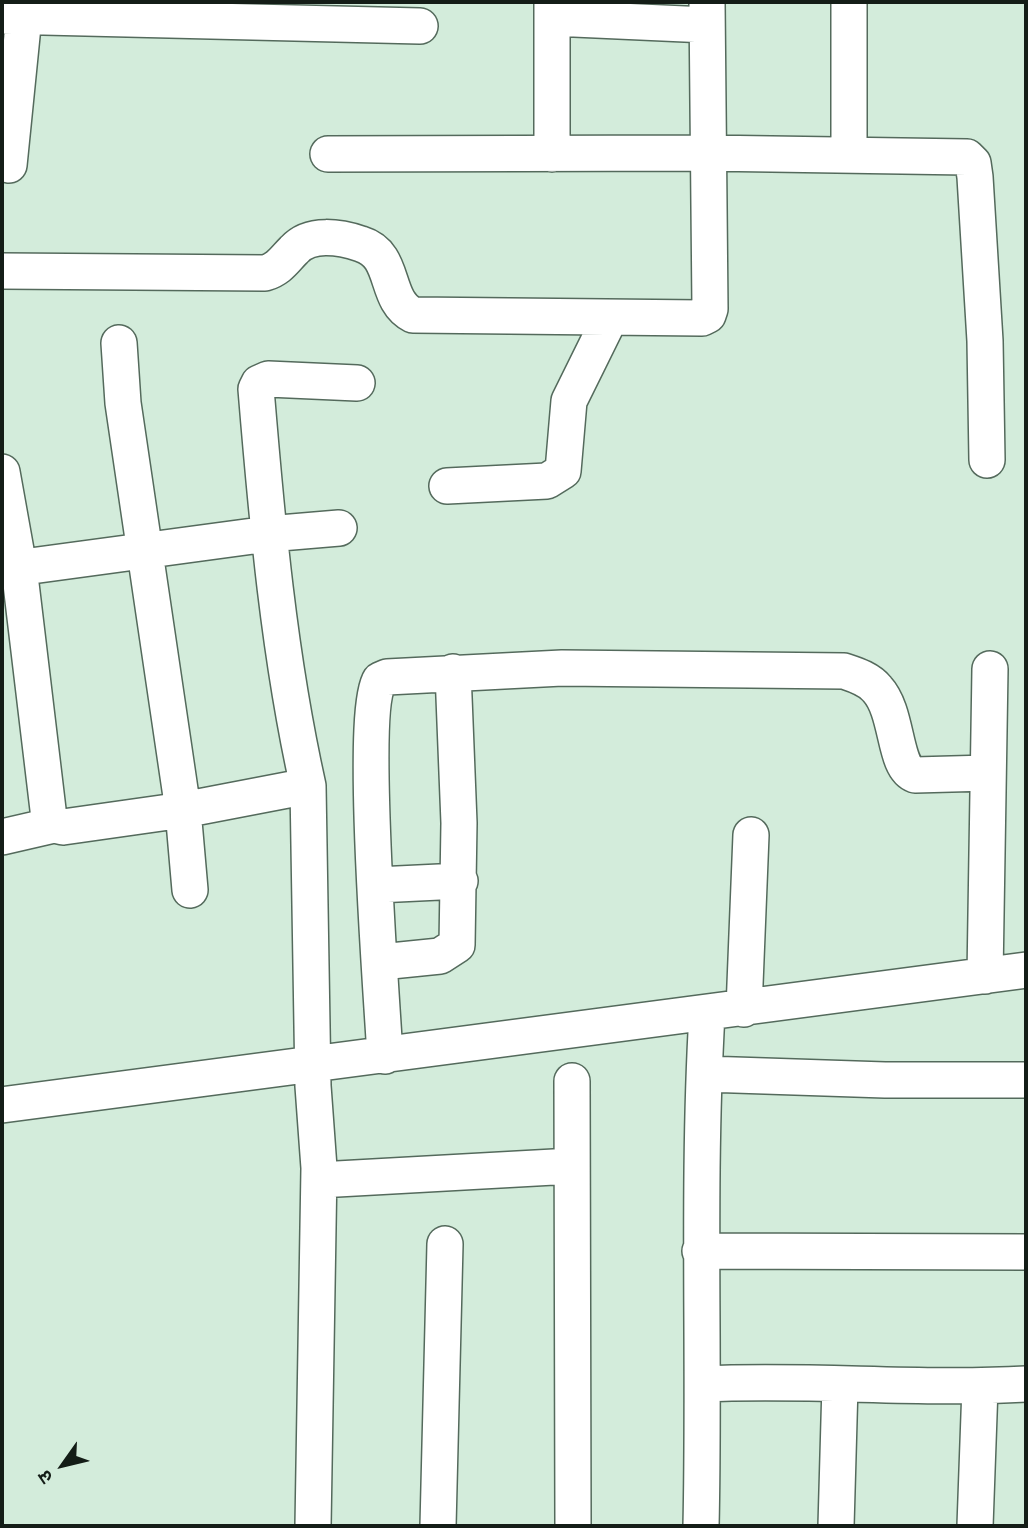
<!DOCTYPE html>
<html>
<head>
<meta charset="utf-8">
<style>
	body { margin:0 }
	#map { position:relative; width:1028px; height:1528px; overflow:hidden; background:#d3ecdb; font-family:Inter,"Noto Sans Devanagari",sans-serif }
	canvas { display:block }
	.frame { position:absolute; inset:0; border:4px solid #141d17; pointer-events:none }
	.north { position:absolute; left:28px; top:1430px; width:70px; height:70px; -webkit-text-stroke:5px #d3ecdb; paint-order:stroke; rotate:236deg; font-size:19px; font-weight:700; line-height:28px; text-align:center; color:#141d17 }
	.north::after { content:''; display:block; margin:auto; width:24px; height:32px; background:#141d17; clip-path:polygon(50% 0,100% 100%,50% 72%,0 100%) }
</style>
</head>
<body>
<div id="map">
<canvas width="1028" height="1528"></canvas>
<div class="frame"></div>
<div class="north">उ</div>
</div>
<script>
const ctx = document.querySelector('canvas').getContext('2d');
ctx.lineJoin = 'round';
function strokePath(path, color, width, dash) {
  ctx.strokeStyle = color;
  ctx.lineWidth = width;
  ctx.lineCap = dash ? 'butt' : 'round';
  ctx.setLineDash(dash || []);
  ctx.stroke(path);
}
const minor = new Path2D(`
	M 552,2 L 552,154
	M 849,2 L 849,155
	M 2,16 L 420,26
	M 552,18 L 707,25
	M 328,154 L 706,153 L 967,157 L 973,163 L 975,177 L 985,341 L 987,460
	M 9,165 L 24,16
	M 2,271 L 265,273 C 279,269 284,260 294,250 C 310,232 340,237 361,244 C 397,255 383,300 413,315 L 702,318 L 708,315 L 710,309 L 707,2
	M 119,343 L 123,403 L 183,810 L 190,890
	M 2,472 L 19,567 L 49,818 L 54,825 L 63,827 L 183,810 L 308,786
	M 447,486 L 547,481 L 563,471 L 569,401 L 610,318
	M 2,570 L 268,534 L 339,528
	M 2,837 L 54,825
	M 377,885 L 460,881
	M 381,962 L 440,956 L 457,945 L 459,823 L 453,672
	M 985,976 L 990,669
	M 744,1009 L 751,835
	M 385,1056 C 382,999 359,711 380,680 L 387,677 L 562,668 L 844,671 C 856,675 869,679 877,689 C 899,713 893,767 915,775 L 988,773
	M 705,1074 L 885,1080 L 1026,1080
	M 572,1081 L 573,1526
	M 2,1105 L 1026,970
	M 319,1180 L 572,1166
	M 700,1251 L 1026,1252
	M 704,1384 C 811,1379 919,1390 1026,1384
	M 313,1526 L 319,1168 L 313,1086 L 308,786 C 279,656 267,522 256,389 L 259,383 L 268,379 L 357,383
	M 438,1526 L 445,1244
	M 701,1526 C 705,1355 697,1185 707,1014
	M 836,1526 L 840,1385
	M 975,1526 L 980,1387`);
strokePath(minor, '#546a5c', 38);
strokePath(minor, '#fff', 35);
</script>
</body>
</html>
